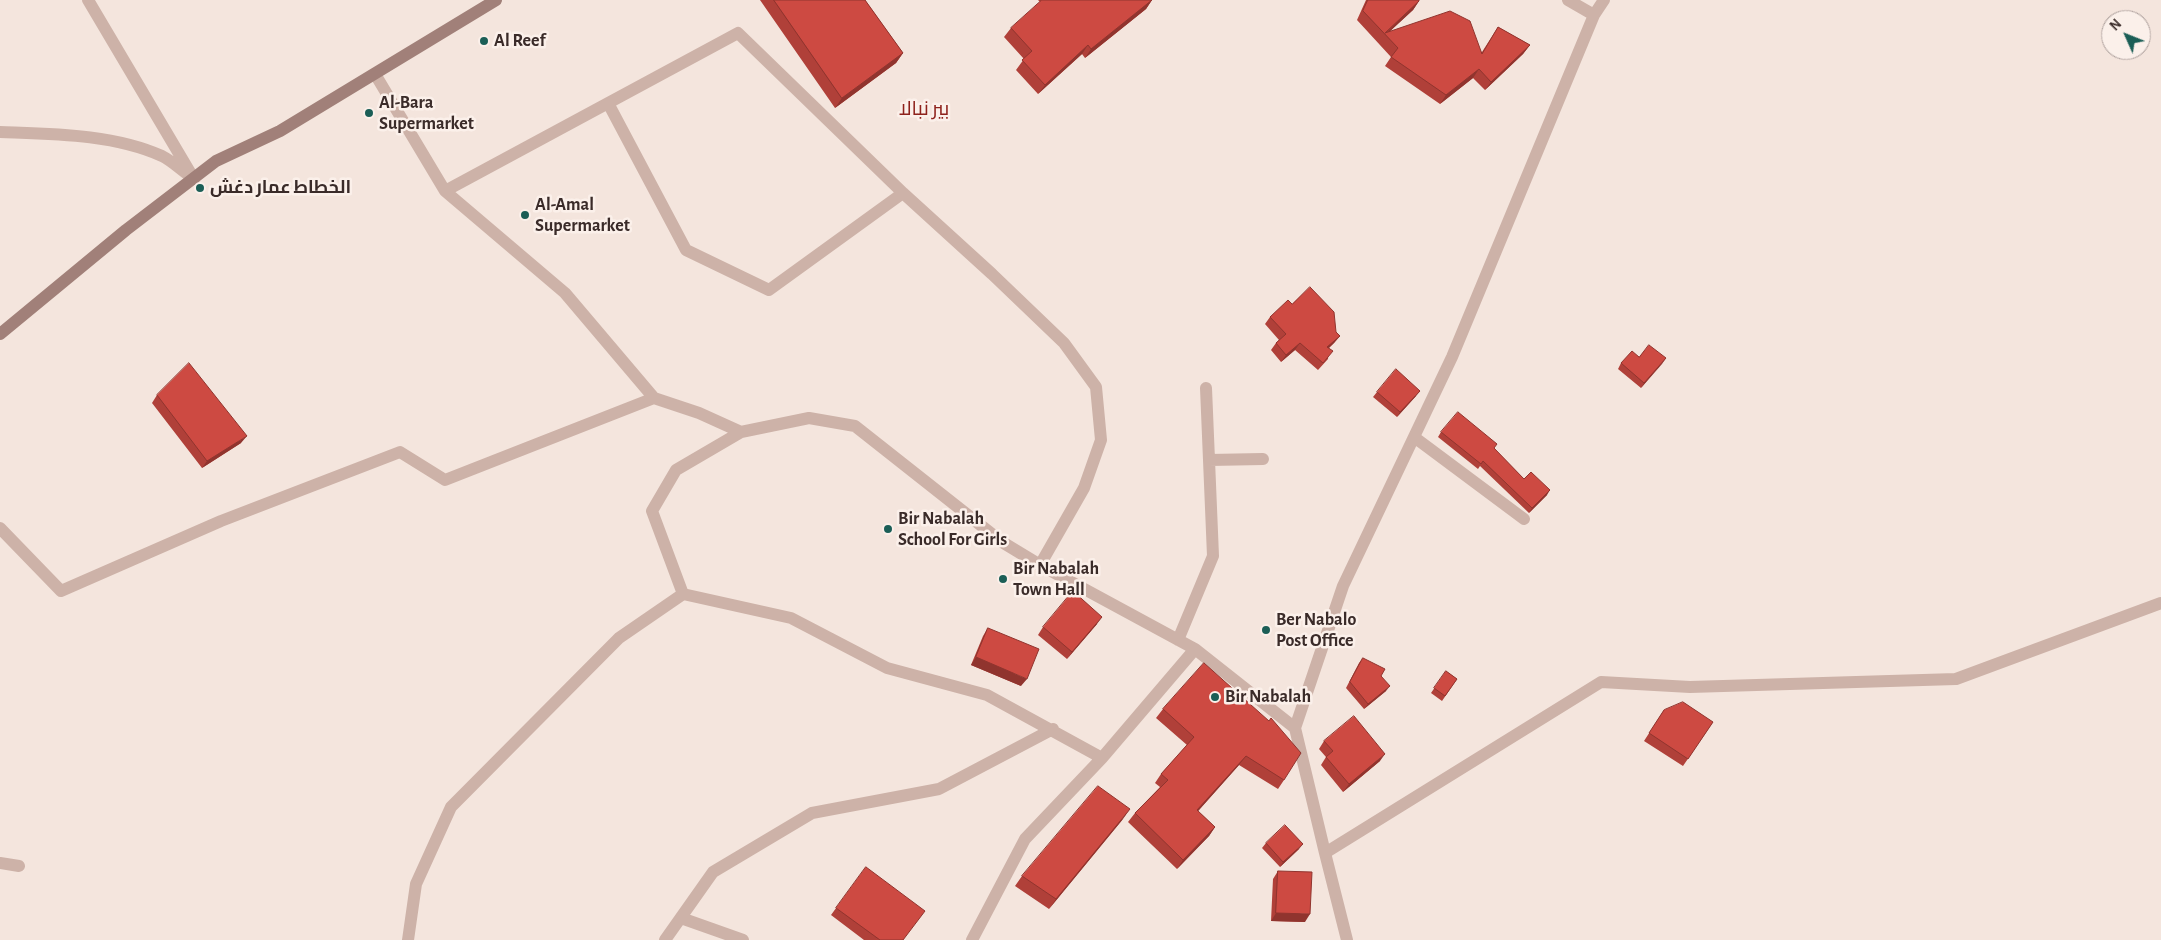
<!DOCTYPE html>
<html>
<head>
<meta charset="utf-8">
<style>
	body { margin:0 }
	#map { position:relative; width:2161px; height:940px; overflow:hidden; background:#f4e5dd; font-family:"Alegreya Sans",sans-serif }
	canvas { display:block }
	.north { position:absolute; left:2101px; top:10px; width:50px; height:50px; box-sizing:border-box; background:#fbf0ea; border:1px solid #aea19d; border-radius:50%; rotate:314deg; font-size:14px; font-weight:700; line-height:20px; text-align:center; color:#3a2b29 }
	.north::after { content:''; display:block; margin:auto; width:18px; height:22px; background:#1b5e56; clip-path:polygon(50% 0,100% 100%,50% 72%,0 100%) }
</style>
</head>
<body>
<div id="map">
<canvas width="2161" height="940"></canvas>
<div class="north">N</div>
</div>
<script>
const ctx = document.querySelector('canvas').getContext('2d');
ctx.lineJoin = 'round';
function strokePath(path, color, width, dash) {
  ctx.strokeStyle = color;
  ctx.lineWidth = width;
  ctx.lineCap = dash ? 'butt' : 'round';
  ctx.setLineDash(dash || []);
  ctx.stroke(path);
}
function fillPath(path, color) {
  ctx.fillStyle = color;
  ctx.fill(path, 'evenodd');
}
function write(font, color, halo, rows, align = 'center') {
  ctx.font = font + ' "Alegreya Sans",Cairo,sans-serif';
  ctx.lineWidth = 5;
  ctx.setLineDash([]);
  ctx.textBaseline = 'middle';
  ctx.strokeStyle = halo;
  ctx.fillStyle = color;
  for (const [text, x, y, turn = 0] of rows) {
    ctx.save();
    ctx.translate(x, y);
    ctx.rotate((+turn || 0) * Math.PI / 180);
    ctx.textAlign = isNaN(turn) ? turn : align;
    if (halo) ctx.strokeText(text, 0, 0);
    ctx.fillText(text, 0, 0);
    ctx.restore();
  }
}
strokePath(new Path2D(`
	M 88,0 L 194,179
	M 1594,15 L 1604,0
	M 375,74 L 445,191 L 565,293 L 654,398 L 699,413 L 741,432
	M 608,103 L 686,250 L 769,290 L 903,193
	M 0,132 C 53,134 113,134 162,156 C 172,161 181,170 190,176
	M 445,191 L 738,33 L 903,193 L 992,274 L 1064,343 L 1096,387 L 1101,440 L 1084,488 L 1040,565
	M 1414,437 L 1524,519
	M 1209,460 L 1263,459
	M 0,528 L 61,591 L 221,521 L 400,452 L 445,480 L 654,398
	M 683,594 L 652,511 L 676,470 L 741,432 L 809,418 L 855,426 L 1002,542 L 1040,565 L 1195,649 L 1295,728 L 1325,853
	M 1178,640 L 1213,556 L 1206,388
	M 1295,728 L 1343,586 L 1452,357 L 1594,15 L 1568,0
	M 0,863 L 19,866
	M 681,918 L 743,940
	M 408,940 L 416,884 L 451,807 L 619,638 L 683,594 L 791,618 L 887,668 L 987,695 L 1102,758
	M 665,940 L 713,872 L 812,813 L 939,789 L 1053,729
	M 972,940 L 1025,839 L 1102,758 L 1195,649
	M 1347,940 L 1325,853 L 1601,682 L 1690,687 L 1956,679 L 2161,603`), '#cdb2a8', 12);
strokePath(new Path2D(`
	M 0,334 L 126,230 L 216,161 L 280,131 L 496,0`), '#a18079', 12);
fillPath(new Path2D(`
	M 760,0 L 865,0 L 903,53 L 896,63 L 835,108 Z
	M 1038,0 L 1152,0 L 1146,9 L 1085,58 L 1082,54 L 1038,94 L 1016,70 L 1024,59 L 1004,37 L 1011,28 L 1040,2 Z
	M 1366,0 L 1419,0 L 1419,1 L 1413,10 L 1390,31 L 1482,52 L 1498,27 L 1530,45 L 1523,54 L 1485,90 L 1473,78 L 1440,104 L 1385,66 L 1391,57 L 1357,20 Z
	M 1292,304 L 1336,332 L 1340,336 L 1334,343 L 1329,348 L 1328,359 L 1318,370 L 1295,350 L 1281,362 L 1271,350 L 1276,343 L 1279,340 L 1265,324 L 1270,317 Z
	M 1666,358 L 1641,388 L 1618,369 L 1621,363 Z
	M 1377,392 L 1416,396 L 1397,417 L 1373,397 Z
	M 157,395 L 241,443 L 202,468 L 152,403 Z
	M 1441,432 L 1494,449 L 1524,479 L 1547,495 L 1529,513 L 1480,466 L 1478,469 L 1438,437 Z
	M 1097,624 L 1067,659 L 1038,635 L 1043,627 Z
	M 988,628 L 1021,686 L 971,665 L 983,636 Z
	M 1363,658 L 1386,691 L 1364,709 L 1346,688 L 1359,663 Z
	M 1204,663 L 1284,780 L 1278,789 L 1239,765 L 1198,811 L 1215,827 L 1209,836 L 1177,869 L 1128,822 L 1135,813 L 1160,787 L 1155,783 L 1161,774 L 1187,745 L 1156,718 L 1163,709 Z
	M 1446,671 L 1457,679 L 1442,701 L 1431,693 Z
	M 1664,710 L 1713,722 L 1683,766 L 1644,741 Z
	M 1324,741 L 1380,761 L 1343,792 L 1321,765 L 1326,757 L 1319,749 Z
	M 1123,819 L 1049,909 L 1015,886 L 1022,876 Z
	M 1266,843 L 1299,849 L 1280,867 L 1262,848 Z
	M 866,867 L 903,940 L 864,940 L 831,915 Z
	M 1278,871 L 1305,922 L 1271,921 L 1273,879 Z`), '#b04039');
fillPath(new Path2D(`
	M 1152,0 L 1146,9 L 1085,58 L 1091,49 Z
	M 1419,1 L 1413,10 L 1386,35 L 1385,34 Z
	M 1088,45 L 1082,54 L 1038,94 L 1045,85 Z
	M 1530,45 L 1523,54 L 1485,90 L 1491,82 Z
	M 903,53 L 896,63 L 835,108 L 842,98 Z
	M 1479,69 L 1473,78 L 1440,104 L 1446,95 Z
	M 1340,336 L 1334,343 L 1322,354 L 1327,347 Z
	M 1300,343 L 1295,350 L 1281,362 L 1286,355 Z
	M 1666,358 L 1662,364 L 1641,388 L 1644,383 Z
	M 1420,391 L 1416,396 L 1397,417 L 1400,412 Z
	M 247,436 L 241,443 L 202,468 L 207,461 Z
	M 1550,490 L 1547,495 L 1529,513 L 1532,508 Z
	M 1102,617 L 1097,624 L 1067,659 L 1072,652 Z
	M 976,657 L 1027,679 L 1021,686 L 971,665 Z
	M 1390,686 L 1386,691 L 1364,709 L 1368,704 Z
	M 1385,754 L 1380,761 L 1343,792 L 1349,784 Z
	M 1246,756 L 1239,765 L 1191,819 L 1197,810 Z
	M 1130,809 L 1123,819 L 1049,909 L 1056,899 Z
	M 1215,827 L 1209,836 L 1177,869 L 1183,860 Z
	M 1303,844 L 1299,849 L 1280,867 L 1283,862 Z
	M 1276,913 L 1310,914 L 1305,922 L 1271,921 Z`), '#90342e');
const building = new Path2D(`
	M 774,0 L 865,0 L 903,53 L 842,98 Z
	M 1042,0 L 1152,0 L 1091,49 L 1088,45 L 1045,85 L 1022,60 L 1032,51 L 1011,28 Z
	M 1368,0 L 1419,0 L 1419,1 L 1385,33 L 1450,11 L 1470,21 L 1482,54 L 1498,27 L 1530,45 L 1491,82 L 1479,69 L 1446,95 L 1391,57 L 1398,48 L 1363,11 Z
	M 1310,287 L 1334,312 L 1336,332 L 1340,336 L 1327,347 L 1333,351 L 1323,363 L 1300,343 L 1286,355 L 1276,343 L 1286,334 L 1270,317 L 1288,300 L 1292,304 Z
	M 1649,345 L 1666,358 L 1644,383 L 1621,363 L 1632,351 L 1639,357 Z
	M 189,363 L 247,436 L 207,461 L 157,395 Z
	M 1396,369 L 1420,391 L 1400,412 L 1377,392 Z
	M 1458,412 L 1497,444 L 1494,448 L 1524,479 L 1531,472 L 1550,490 L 1532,508 L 1483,461 L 1481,464 L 1441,432 Z
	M 1073,591 L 1102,617 L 1072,652 L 1043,627 Z
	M 988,628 L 1039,649 L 1027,679 L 976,657 Z
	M 1363,658 L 1385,669 L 1381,676 L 1390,686 L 1368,704 L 1350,682 Z
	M 1204,663 L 1269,721 L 1271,718 L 1301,753 L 1284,780 L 1246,756 L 1197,810 L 1215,827 L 1183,860 L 1135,813 L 1168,780 L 1161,774 L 1194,737 L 1163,709 Z
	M 1446,671 L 1457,679 L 1445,696 L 1434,688 Z
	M 1683,702 L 1713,722 L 1688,759 L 1649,733 L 1664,710 Z
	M 1354,716 L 1385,754 L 1349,784 L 1326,757 L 1333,751 L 1324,741 Z
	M 1098,786 L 1130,809 L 1056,899 L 1022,876 Z
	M 1285,825 L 1303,844 L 1283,862 L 1266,843 Z
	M 866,867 L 925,911 L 903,940 L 880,940 L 836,908 Z
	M 1278,871 L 1312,872 L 1310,914 L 1276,913 Z`);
fillPath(building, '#cd4a42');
strokePath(building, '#90342e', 1);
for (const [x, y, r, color] of [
	[484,41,5,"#1b5e56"],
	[369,113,5,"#1b5e56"],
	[200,188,5,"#1b5e56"],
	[525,215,5,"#1b5e56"],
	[888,529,5,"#1b5e56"],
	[1003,579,5,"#1b5e56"],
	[1266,630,5,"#1b5e56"],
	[1215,697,5,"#1b5e56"]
]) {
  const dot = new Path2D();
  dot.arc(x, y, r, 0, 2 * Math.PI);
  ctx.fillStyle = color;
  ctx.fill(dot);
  strokePath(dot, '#fbf0ea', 2);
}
write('bold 18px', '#3a2b29', '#fbf0ea', [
	["Al Reef",494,41],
	["Al-Bara",379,103],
	["Supermarket",379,124],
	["الخطاط عمار دغش",210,188],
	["Al-Amal",535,205],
	["Supermarket",535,226],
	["Bir Nabalah",898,519],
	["School For Girls",898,540],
	["Bir Nabalah",1013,569],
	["Town Hall",1013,590],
	["Ber Nabalo",1276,620],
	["Post Office",1276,641],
	["Bir Nabalah",1225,697]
], 'left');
write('20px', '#8e221c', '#fbf0ea', [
	["بير نبالا",924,109]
]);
</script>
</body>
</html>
